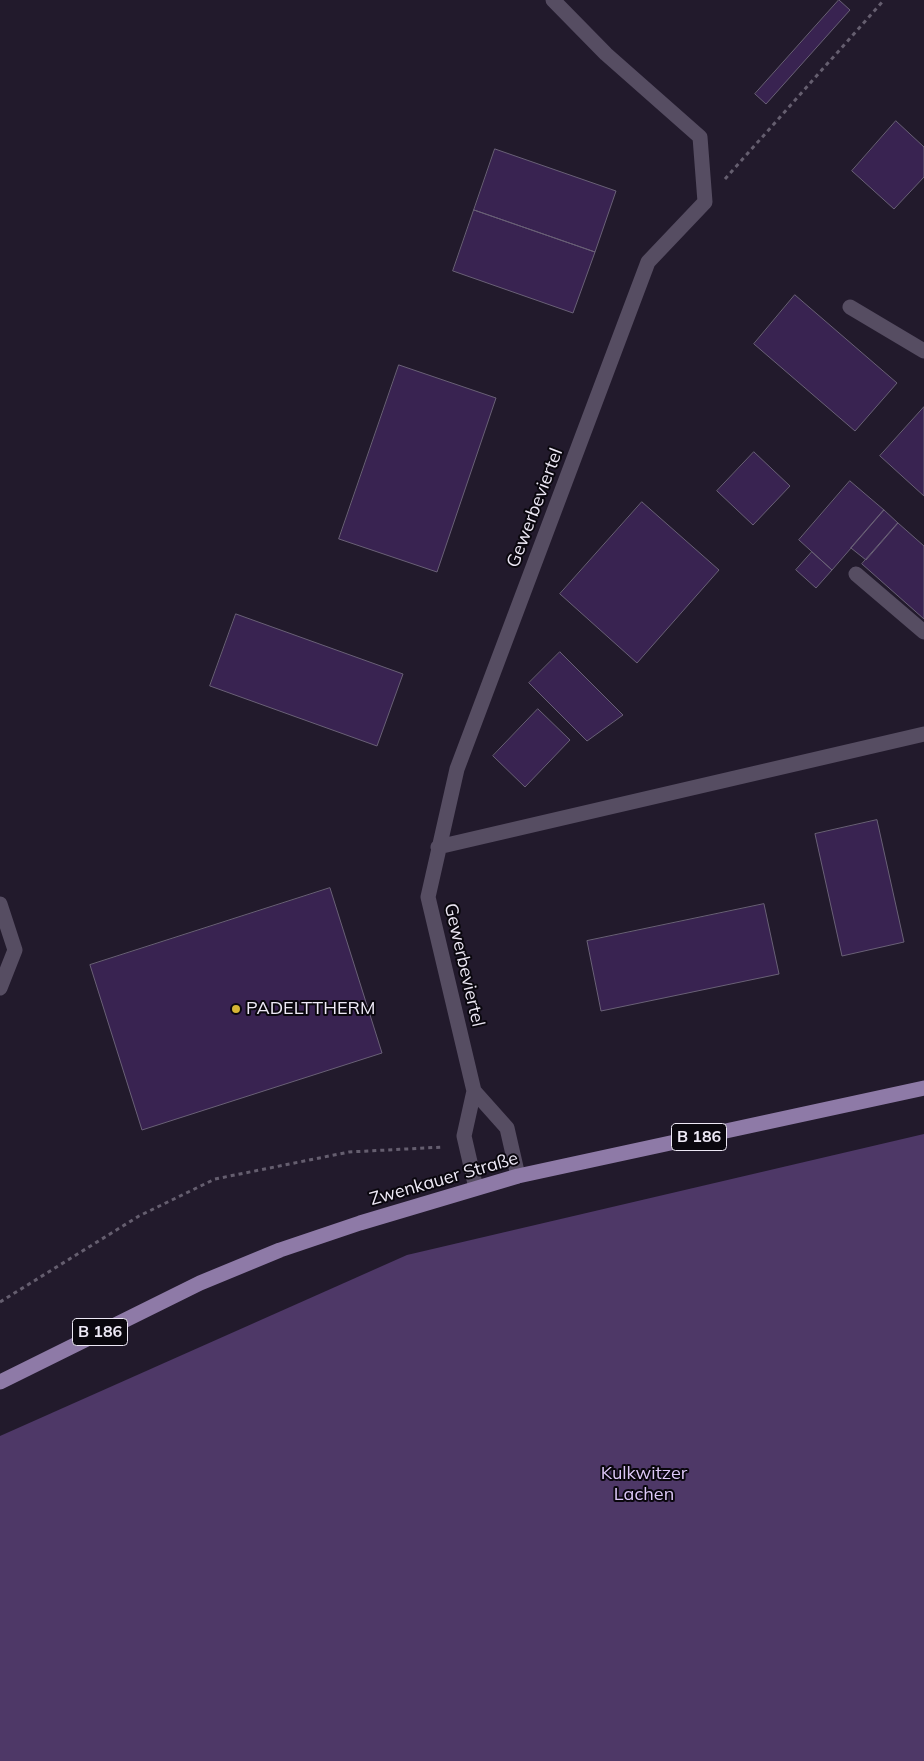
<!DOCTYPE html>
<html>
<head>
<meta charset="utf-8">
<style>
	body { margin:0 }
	canvas { display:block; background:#221a2c }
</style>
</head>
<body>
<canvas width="924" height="1761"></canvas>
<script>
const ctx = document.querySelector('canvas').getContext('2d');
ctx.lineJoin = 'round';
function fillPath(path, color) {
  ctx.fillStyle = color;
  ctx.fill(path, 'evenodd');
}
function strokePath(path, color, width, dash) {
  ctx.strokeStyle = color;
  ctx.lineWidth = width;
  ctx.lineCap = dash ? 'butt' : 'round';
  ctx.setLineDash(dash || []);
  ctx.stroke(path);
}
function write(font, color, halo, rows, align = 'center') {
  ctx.font = font + ' Mulish,sans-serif';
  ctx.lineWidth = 4;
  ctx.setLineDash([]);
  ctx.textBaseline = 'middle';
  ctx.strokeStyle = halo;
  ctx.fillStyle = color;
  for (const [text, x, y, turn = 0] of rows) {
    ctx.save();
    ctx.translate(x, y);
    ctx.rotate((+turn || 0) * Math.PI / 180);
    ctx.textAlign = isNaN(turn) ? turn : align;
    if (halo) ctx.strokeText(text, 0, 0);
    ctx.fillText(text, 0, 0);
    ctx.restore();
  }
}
fillPath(new Path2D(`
	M 924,1134 L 924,1761 L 0,1761 L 0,1436 L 407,1255 Z`), '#4e3867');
const building = new Path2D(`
	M 839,0 L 850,10 L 766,104 L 755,94 Z
	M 896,121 L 924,147 L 924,177 L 894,209 L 852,171 Z
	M 495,149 L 616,191 L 595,252 L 474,210 Z
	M 474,210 L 595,252 L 573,313 L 453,271 Z
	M 795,295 L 897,383 L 855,431 L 754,344 Z
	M 399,365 L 496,398 L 437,572 L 339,539 Z
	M 924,407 L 924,496 L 880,456 Z
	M 754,452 L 790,486 L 753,525 L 717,491 Z
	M 850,481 L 884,510 L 832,570 L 799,540 Z
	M 642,502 L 719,570 L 637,663 L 560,594 Z
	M 884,510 L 898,523 L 866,560 L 851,548 Z
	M 898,523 L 924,546 L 924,619 L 862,564 Z
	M 812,552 L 832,570 L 816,588 L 796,570 Z
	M 236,614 L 403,674 L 377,746 L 210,686 Z
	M 560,652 L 623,715 L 587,741 L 529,683 Z
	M 538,709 L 570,740 L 525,787 L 493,756 Z
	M 877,820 L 904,942 L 842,956 L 815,834 Z
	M 330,888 L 382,1053 L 142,1130 L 90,965 Z
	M 764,904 L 779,974 L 601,1011 L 587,941 Z`);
fillPath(building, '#392351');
strokePath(building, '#696076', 1);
strokePath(new Path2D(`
	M 725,179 L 884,0
	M 0,1302 L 139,1216 L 215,1179 L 349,1152 L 444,1147`), '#655e6f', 3, [4, 4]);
strokePath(new Path2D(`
	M 850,307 L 924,351
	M 856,574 L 924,632
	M 438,847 L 924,734
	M 0,904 L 15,950 L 0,988
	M 474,1091 L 507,1128 L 518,1176
	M 476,1188 L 464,1136 L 474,1091 L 428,897 L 457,769 L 648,262 L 705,202 L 700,137 L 606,54 L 553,0`), '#564d62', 15);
strokePath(new Path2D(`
	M 0,1382 L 200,1283 L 280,1250 L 360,1223 L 518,1176 L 924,1088`), '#8e7aa7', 15);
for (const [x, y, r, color] of [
	[236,1009,5,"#d5b535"]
]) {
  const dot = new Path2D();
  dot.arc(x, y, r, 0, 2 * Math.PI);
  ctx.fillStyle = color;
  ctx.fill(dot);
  strokePath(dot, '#0a070e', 2);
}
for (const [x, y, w] of [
	[699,1137,55],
	[100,1332,55]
]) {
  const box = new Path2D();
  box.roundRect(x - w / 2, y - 13.5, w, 27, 4);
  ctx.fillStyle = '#0a070e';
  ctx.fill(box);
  strokePath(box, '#eee9f6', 1);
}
write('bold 16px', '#eee9f6', null, [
	["B 186",699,1137],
	["B 186",100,1332]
]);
write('18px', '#eee9f6', '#0a070e', [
	["Gewerbeviertel",535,508,-69],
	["Gewerbeviertel",464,965,77],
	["Zwenkauer Straße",444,1179,-16]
]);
write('18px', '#eee9f6', '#0a070e', [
	["PADELTTHERM",246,1009]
], 'left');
write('18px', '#ddc8f7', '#0a070e', [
	["Kulkwitzer",644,1474],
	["Lachen",644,1495]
]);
</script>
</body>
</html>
